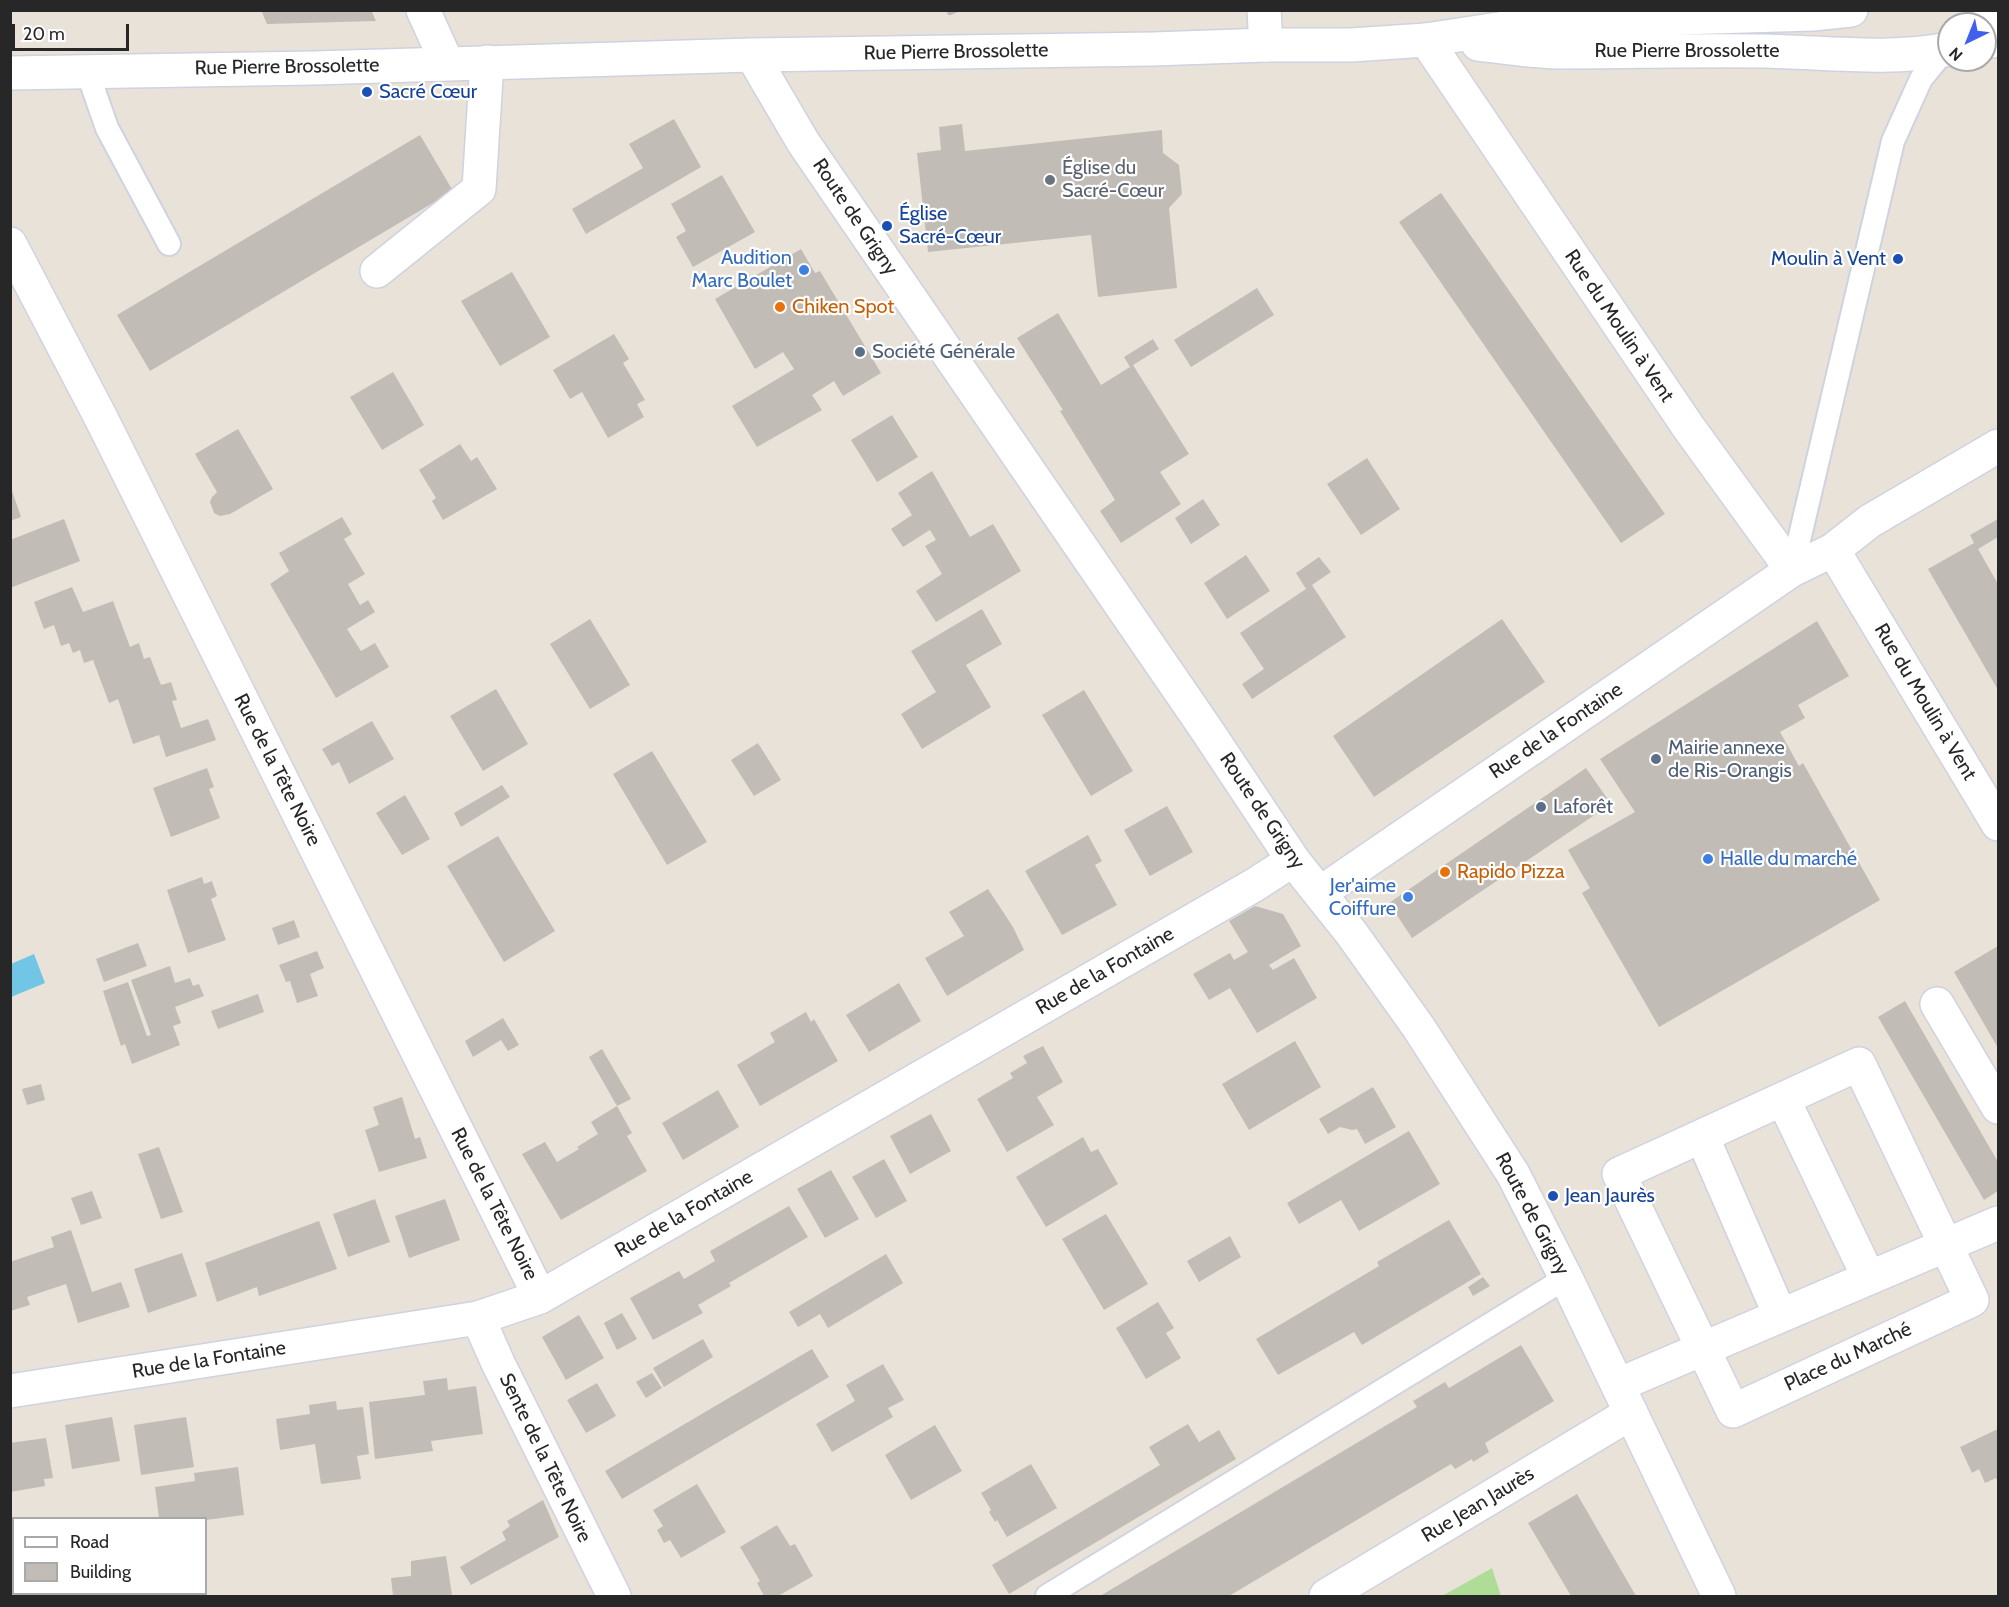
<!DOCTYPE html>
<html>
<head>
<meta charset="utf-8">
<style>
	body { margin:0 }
	#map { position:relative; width:2009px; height:1607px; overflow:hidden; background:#e9e2d9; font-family:Cabin,sans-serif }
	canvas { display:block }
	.frame { position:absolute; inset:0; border:12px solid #272727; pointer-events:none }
	.legend { position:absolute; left:12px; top:1517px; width:195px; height:78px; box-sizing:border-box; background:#fff; border:2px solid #a9a9a9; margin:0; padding:8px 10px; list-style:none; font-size:18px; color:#272727 }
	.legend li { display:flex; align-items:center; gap:12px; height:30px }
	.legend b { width:30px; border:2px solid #a9a9a9 }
	.north { position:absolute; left:1937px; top:12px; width:60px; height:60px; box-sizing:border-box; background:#fff; border:2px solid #a9a9a9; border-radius:50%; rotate:223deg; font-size:16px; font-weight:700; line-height:24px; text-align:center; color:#272727 }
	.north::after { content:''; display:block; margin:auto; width:21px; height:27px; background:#4160ef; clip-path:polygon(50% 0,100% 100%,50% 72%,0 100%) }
	.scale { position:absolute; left:12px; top:24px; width:117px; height:27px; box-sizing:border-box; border:3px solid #272727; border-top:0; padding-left:8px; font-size:18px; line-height:21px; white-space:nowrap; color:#272727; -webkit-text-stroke:4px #fff; paint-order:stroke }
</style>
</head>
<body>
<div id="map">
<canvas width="2009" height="1607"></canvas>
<div class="frame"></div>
<ul class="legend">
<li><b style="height:8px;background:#fff"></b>Road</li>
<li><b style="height:16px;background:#c1bcb6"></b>Building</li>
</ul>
<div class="north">N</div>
<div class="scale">20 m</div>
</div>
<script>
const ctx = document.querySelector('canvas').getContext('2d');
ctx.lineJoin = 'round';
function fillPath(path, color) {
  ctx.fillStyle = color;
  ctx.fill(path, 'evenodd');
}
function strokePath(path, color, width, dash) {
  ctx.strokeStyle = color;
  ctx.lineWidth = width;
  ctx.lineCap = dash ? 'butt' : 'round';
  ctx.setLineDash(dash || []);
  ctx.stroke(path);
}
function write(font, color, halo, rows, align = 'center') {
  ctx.font = font + ' Cabin,sans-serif';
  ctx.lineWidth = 4.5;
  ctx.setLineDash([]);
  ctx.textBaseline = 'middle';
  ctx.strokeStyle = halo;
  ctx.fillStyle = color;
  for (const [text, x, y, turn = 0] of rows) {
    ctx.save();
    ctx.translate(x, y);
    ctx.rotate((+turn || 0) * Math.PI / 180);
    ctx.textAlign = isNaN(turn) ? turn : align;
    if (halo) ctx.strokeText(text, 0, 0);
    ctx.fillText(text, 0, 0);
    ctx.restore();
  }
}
fillPath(new Path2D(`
	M 1492,1568 L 1501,1596 L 1442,1596 Z`), '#afdd98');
fillPath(new Path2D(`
	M 34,954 L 45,983 L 11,997 L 11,964 Z`), '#71c6e6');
fillPath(new Path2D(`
	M 261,10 L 371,10 L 376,21 L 267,24 Z
	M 946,10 L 962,10 L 951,15 L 948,15 Z
	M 674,119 L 701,167 L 586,234 L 572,209 L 643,168 L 629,144 Z
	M 962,124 L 965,151 L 1162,130 L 1163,153 L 1179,165 L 1182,194 L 1169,208 L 1177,288 L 1098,297 L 1091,235 L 928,252 L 917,153 L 941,150 L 939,127 Z
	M 420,135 L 453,191 L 150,371 L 117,315 Z
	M 722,175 L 755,232 L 693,267 L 676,237 L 686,231 L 671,204 Z
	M 1441,193 L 1665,514 L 1621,543 L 1399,222 Z
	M 801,249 L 815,273 L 820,271 L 881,373 L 843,396 L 834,381 L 812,395 L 822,410 L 757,447 L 732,406 L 794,369 L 783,352 L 755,369 L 715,299 Z
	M 512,272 L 550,337 L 500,366 L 461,301 Z
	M 1257,288 L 1274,315 L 1191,367 L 1174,340 Z
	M 1058,313 L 1101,385 L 1130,367 L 1124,357 L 1153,339 L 1159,349 L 1133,365 L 1189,454 L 1160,472 L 1181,504 L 1121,543 L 1100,511 L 1115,500 L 1060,411 L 1063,410 L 1017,338 Z
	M 614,334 L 629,359 L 623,363 L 645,400 L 637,404 L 644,417 L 608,438 L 582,392 L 570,399 L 553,370 Z
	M 393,372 L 424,425 L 382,450 L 350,397 Z
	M 892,415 L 918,457 L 877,482 L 851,440 Z
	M 238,429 L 273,489 L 230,514 L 220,516 L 214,513 L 210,502 L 212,497 L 217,492 L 195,454 Z
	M 460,444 L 471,461 L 477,457 L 497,489 L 443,520 L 432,501 L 436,498 L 419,470 Z
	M 1367,458 L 1400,509 L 1361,535 L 1327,484 Z
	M 932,471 L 970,537 L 993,524 L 1021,571 L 936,622 L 916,591 L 942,574 L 925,546 L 936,540 L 930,530 L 903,547 L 891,529 L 912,515 L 898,493 Z
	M 11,488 L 21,517 L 10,521 L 10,489 Z
	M 1203,499 L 1220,525 L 1191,544 L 1175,518 Z
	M 342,517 L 352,534 L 344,539 L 365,574 L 348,584 L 360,605 L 368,600 L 375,612 L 347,629 L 361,651 L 375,643 L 389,667 L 336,698 L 270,584 L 289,571 L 279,553 Z
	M 64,519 L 80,561 L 10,588 L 10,540 Z
	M 1998,519 L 1998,537 L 1978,549 L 1998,584 L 1998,690 L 1928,569 L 1974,543 L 1970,535 Z
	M 1246,555 L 1270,591 L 1227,619 L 1204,583 Z
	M 1319,557 L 1331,572 L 1312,585 L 1346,637 L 1252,699 L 1242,684 L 1264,669 L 1240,633 L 1306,589 L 1296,573 Z
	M 72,587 L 83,612 L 113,601 L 130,647 L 139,643 L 144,659 L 150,657 L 161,685 L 171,682 L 177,700 L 172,701 L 181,728 L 208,719 L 216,740 L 166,757 L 159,735 L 133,744 L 118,699 L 109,703 L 93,660 L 84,663 L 80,650 L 73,653 L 69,643 L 61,646 L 54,625 L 44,629 L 34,602 Z
	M 982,609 L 1002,644 L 966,665 L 991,707 L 922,749 L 901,714 L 936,692 L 911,651 Z
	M 590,619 L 630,685 L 590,709 L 550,644 Z
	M 1502,619 L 1545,682 L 1374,797 L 1333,736 Z
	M 1817,621 L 1849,676 L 1798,705 L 1805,718 L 1780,732 L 1799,766 L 1803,763 L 1880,900 L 1659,1027 L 1582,893 L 1590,888 L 1568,850 L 1635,812 L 1600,759 Z
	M 496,689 L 528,744 L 483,771 L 450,716 Z
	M 1084,690 L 1133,771 L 1091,796 L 1042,715 Z
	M 372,721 L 394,759 L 349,784 L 339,762 L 332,766 L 322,749 Z
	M 758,743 L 781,780 L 754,796 L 731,760 Z
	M 652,751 L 707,842 L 667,865 L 613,774 Z
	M 207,768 L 214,787 L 209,789 L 220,818 L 171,837 L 153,788 Z
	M 1586,768 L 1611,804 L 1412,938 L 1389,903 Z
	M 502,785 L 510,797 L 461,827 L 454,813 Z
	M 405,795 L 430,839 L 402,855 L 376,813 Z
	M 1167,806 L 1193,852 L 1150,876 L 1124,830 Z
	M 1088,835 L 1102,861 L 1095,865 L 1117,905 L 1062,935 L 1025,871 Z
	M 498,836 L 555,931 L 504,962 L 447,866 Z
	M 202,877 L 204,884 L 212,881 L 217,896 L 211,899 L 226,940 L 188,953 L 167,890 Z
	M 988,889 L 1013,927 L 1024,950 L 947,996 L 925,958 L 964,936 L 949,912 Z
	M 1255,906 L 1283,914 L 1301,946 L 1269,965 L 1273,970 L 1294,958 L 1317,998 L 1257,1033 L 1230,988 L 1209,1000 L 1193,974 L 1230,953 L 1234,960 L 1248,952 L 1229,921 Z
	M 294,920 L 300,937 L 278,945 L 272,928 Z
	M 138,943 L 147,966 L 104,982 L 96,959 Z
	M 1998,946 L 1998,1048 L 1954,972 Z
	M 317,951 L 324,968 L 310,974 L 318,996 L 297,1003 L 290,981 L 286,982 L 279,965 Z
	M 170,966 L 175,983 L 190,978 L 193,986 L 199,984 L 204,996 L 175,1007 L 181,1023 L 173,1026 L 180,1045 L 132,1064 L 125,1044 L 121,1046 L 103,991 L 128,982 L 147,1036 L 151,1035 L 131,980 Z
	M 899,983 L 921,1021 L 869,1052 L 846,1015 Z
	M 258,994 L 264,1012 L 218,1029 L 211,1011 Z
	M 1905,1001 L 1998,1162 L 1998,1191 L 1984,1200 L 1878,1017 Z
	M 806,1012 L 811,1022 L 814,1019 L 838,1061 L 760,1106 L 737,1065 L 775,1042 L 770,1033 Z
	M 503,1018 L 519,1045 L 508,1051 L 501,1040 L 473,1057 L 465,1041 Z
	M 1295,1041 L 1321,1087 L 1249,1130 L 1222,1084 Z
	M 1043,1046 L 1063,1082 L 1037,1097 L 1054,1125 L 1007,1152 L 977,1099 L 1013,1078 L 1010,1073 L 1027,1063 L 1023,1056 Z
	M 602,1049 L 631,1099 L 617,1106 L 589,1057 Z
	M 41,1084 L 45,1100 L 27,1105 L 22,1089 Z
	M 1373,1087 L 1396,1127 L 1365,1144 L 1357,1129 L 1352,1130 L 1340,1127 L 1328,1134 L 1319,1119 Z
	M 718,1090 L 739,1127 L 683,1160 L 662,1123 Z
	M 402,1097 L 415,1139 L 420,1137 L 427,1158 L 379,1172 L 365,1130 L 379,1125 L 373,1107 Z
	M 617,1106 L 632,1133 L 627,1136 L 647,1171 L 561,1220 L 522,1154 L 545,1142 L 557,1162 L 579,1149 L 577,1147 L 598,1134 L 591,1122 Z
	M 931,1114 L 951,1151 L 910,1174 L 890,1136 Z
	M 1409,1131 L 1440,1184 L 1359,1231 L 1341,1200 L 1299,1224 L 1287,1203 Z
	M 1083,1137 L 1091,1152 L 1098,1149 L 1118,1184 L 1046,1227 L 1016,1177 Z
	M 159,1147 L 183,1212 L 161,1219 L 138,1154 Z
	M 884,1159 L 907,1201 L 876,1218 L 852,1177 Z
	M 831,1170 L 859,1219 L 825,1238 L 797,1189 Z
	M 92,1191 L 102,1218 L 81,1225 L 71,1198 Z
	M 375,1199 L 390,1242 L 348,1257 L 333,1214 Z
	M 445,1199 L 460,1240 L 409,1258 L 395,1216 Z
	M 789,1206 L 808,1237 L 729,1283 L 731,1286 L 698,1305 L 703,1313 L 653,1340 L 630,1298 L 679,1271 L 684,1279 L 715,1261 L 710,1251 Z
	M 1106,1214 L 1148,1284 L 1104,1310 L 1062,1239 Z
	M 1449,1220 L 1481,1274 L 1362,1345 L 1354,1332 L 1278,1375 L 1256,1339 L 1379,1266 L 1377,1262 Z
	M 319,1221 L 337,1269 L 259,1296 L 257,1287 L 217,1302 L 205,1263 Z
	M 71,1230 L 92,1292 L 121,1282 L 130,1307 L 78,1323 L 66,1284 L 27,1297 L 30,1305 L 10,1311 L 10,1262 L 54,1247 L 51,1237 Z
	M 1230,1236 L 1241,1257 L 1199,1282 L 1187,1261 Z
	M 182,1253 L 197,1296 L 148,1313 L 134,1269 Z
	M 886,1254 L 903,1283 L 828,1328 L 820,1314 L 798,1327 L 789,1312 Z
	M 1483,1277 L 1490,1286 L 1473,1296 L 1468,1287 Z
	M 1158,1302 L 1174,1328 L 1166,1333 L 1181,1358 L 1146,1379 L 1116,1328 Z
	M 622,1313 L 637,1339 L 617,1350 L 604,1323 Z
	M 579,1315 L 604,1358 L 566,1380 L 542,1337 Z
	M 703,1339 L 713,1357 L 664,1387 L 653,1368 Z
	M 1521,1345 L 1554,1401 L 1485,1443 L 1489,1452 L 1473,1462 L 1472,1459 L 1455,1469 L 1451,1464 L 1229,1596 L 1100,1596 L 1417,1407 L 1413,1401 L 1445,1382 L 1449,1388 Z
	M 812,1349 L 829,1377 L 622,1499 L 605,1471 Z
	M 883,1364 L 904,1400 L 888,1408 L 893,1417 L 832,1452 L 816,1424 L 855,1401 L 846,1385 Z
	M 652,1373 L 662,1388 L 646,1398 L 636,1382 Z
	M 447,1378 L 448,1390 L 476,1386 L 483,1434 L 431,1441 L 433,1451 L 375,1459 L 369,1402 L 425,1395 L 423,1381 Z
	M 597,1383 L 616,1416 L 586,1433 L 567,1400 Z
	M 336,1401 L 337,1410 L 363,1407 L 369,1454 L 357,1456 L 361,1479 L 321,1484 L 315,1444 L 280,1450 L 276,1419 L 310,1414 L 309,1405 Z
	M 112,1417 L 120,1461 L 72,1469 L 65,1425 Z
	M 186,1417 L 194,1467 L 141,1475 L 134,1425 Z
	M 1188,1424 L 1199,1442 L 1219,1430 L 1236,1459 L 1009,1594 L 992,1565 L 1160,1465 L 1149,1447 Z
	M 935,1425 L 962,1471 L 911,1500 L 885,1455 Z
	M 1998,1429 L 1998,1483 L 1996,1478 L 1985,1483 L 1979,1469 L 1972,1473 L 1960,1447 Z
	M 46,1438 L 53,1478 L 44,1479 L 45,1486 L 10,1492 L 10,1443 Z
	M 1031,1464 L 1057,1508 L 1007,1537 L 997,1520 L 995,1522 L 989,1512 L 991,1510 L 981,1493 Z
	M 238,1467 L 244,1515 L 206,1520 L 159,1518 L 155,1487 L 195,1481 L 194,1473 Z
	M 697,1484 L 726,1532 L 681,1558 L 670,1540 L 664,1543 L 657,1530 L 663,1526 L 653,1510 Z
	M 1577,1494 L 1636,1596 L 1571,1596 L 1528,1523 Z
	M 543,1500 L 559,1537 L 471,1585 L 460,1567 L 506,1540 L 502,1532 L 510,1526 L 507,1521 Z
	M 777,1525 L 790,1546 L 795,1544 L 813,1576 L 778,1596 L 764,1596 L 757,1583 L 760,1581 L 740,1547 Z
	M 446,1556 L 452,1595 L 393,1596 L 391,1578 L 411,1576 L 411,1561 Z`), '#c1bcb6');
const service = new Path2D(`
	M 1975,24 L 1998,16
	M 87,71 L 107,128 L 169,244
	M 1792,570 L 1893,141 L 1921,79 L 1947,47
	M 1047,1596 L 1566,1278`);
const minor = new Path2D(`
	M 423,10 L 447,63
	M 1264,10 L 1266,45
	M 1426,40 L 1689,428 L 1792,570
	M 10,244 L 101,418 L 540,1297
	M 377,271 L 479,189 L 487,62
	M 1833,550 L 1998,824
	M 1320,893 L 1792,570 L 1833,550 L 1870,521 L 1998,446
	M 1937,1004 L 1998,1107
	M 1859,1064 L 1972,1300 L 1733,1411 L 1619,1174 Z
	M 1783,1099 L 1869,1278
	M 1702,1136 L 1780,1315
	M 478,1318 L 498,1363 L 614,1596
	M 1618,1385 L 1998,1223
	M 10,1391 L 478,1318 L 540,1297 L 1256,884 L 1293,860
	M 1326,1596 L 1631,1413`);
const tertiary = new Path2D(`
	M 752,55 L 803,142 L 1206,729 L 1293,860 L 1352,934 L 1419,1028 L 1513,1174 L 1566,1278 L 1719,1596`);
const secondary = new Path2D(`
	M 1985,42 L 1998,40
	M 1478,44 C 1504,47 1530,51 1556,52 C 1624,52 1693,50 1762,51 C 1824,52 1888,61 1949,49
	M 10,73 L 314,68 L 752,55 L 1153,49 L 1266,45 L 1351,45 L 1426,40 L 1544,22 L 1813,14 L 1851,10`);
strokePath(service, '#cfd2e0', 26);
strokePath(minor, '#cfd2e0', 36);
strokePath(tertiary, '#cfd2e0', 36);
strokePath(secondary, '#cfd2e0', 36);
strokePath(service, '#fff', 22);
strokePath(minor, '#fff', 33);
strokePath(tertiary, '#fff', 33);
strokePath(secondary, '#fff', 33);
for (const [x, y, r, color] of [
	[367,92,6,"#1a4fb4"],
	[1050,180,6,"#6b7280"],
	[887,226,6,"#1a4fb4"],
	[1898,259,6,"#1a4fb4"],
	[804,270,6,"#3f7fe0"],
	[780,307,6,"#e8710a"],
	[860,352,6,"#5c6f8a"],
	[1656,759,6,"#5c6f8a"],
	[1541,807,6,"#5c6f8a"],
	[1708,859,6,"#3f7fe0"],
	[1445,872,6,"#e8710a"],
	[1408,897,6,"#3f7fe0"],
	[1553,1196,6,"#1a4fb4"]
]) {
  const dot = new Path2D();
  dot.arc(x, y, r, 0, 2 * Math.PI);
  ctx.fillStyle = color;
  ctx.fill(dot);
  strokePath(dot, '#fff', 2);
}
write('20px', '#272727', '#fff', [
	["Rue Pierre Brossolette",1687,51],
	["Rue Pierre Brossolette",956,52,-1],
	["Rue Pierre Brossolette",287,67,-1],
	["Route de Grigny",855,217,56],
	["Rue du Moulin à Vent",1619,326,56],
	["Rue du Moulin à Vent",1925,702,59],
	["Rue de la Fontaine",1556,731,-34],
	["Rue de la Tête Noire",277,770,63],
	["Route de Grigny",1262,811,56],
	["Rue de la Fontaine",1105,971,-30],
	["Rue de la Tête Noire",494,1204,63],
	["Rue de la Fontaine",684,1214,-30],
	["Route de Grigny",1532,1214,62],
	["Place du Marché",1848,1357,-25],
	["Rue de la Fontaine",209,1360,-9],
	["Sente de la Tête Noire",545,1458,64],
	["Rue Jean Jaurès",1478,1505,-31]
]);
write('20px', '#164399', '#fff', [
	["Sacré Cœur",379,92],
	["Église",899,214],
	["Sacré-Cœur",899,237],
	["Moulin à Vent",1886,259,"right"],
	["Jean Jaurès",1565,1196]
], 'left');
write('20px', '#5b616d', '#fff', [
	["Église du",1062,168],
	["Sacré-Cœur",1062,191]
], 'left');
write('20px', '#366cbe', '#fff', [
	["Audition",792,258],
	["Marc Boulet",792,281],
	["Halle du marché",1720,859,"left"],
	["Jer'aime",1396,886],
	["Coiffure",1396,909]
], 'right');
write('20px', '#c56008', '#fff', [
	["Chiken Spot",792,307],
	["Rapido Pizza",1457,872]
], 'left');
write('20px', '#4e5e75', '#fff', [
	["Société Générale",872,352],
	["Mairie annexe",1668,748],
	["de Ris-Orangis",1668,771],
	["Laforêt",1553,807]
], 'left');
</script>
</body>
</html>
